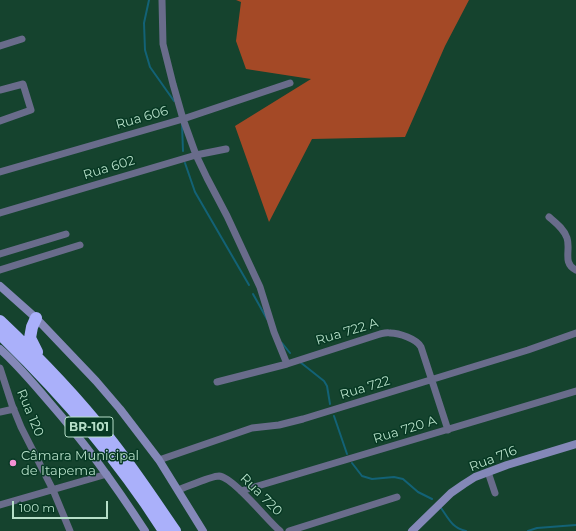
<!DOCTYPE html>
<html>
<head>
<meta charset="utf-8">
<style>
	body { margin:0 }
	#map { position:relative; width:576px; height:531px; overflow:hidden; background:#15432e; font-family:Montserrat,sans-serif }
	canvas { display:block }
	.scale { position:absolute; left:12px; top:501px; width:96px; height:18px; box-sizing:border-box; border:2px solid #b6dfc8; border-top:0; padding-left:5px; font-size:12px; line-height:14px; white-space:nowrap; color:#b6dfc8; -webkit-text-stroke:3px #073924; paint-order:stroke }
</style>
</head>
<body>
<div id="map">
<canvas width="576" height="531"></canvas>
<div class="scale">100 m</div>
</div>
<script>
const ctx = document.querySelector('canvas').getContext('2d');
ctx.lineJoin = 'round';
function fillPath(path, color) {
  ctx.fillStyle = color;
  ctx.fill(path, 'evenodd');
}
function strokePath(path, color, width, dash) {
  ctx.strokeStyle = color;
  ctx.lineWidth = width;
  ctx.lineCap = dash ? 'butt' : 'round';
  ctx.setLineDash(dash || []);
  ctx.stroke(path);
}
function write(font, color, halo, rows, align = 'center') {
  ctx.font = font + ' Montserrat,sans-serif';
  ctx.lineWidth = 3;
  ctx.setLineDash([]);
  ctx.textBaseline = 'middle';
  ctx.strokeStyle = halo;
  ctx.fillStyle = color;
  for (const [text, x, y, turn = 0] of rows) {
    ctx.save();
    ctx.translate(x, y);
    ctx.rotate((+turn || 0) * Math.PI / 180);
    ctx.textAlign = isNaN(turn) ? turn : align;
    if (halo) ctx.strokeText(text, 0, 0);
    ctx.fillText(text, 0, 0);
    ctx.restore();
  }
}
fillPath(new Path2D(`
	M 236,0 L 469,0 L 445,46 L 405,137 L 312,139 L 269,222 L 235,126 L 311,79 L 246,69 L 236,41 L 241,2 Z`), '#a44926');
strokePath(new Path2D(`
	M 149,0 L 144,23 L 145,50 L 150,67 L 174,101
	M 182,124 L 183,151
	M 185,163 L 195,192 L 249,285
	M 253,294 L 267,319
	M 282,343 L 290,353
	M 300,362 L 324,381 L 327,386 L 330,404
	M 334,416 L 347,454
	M 352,463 L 362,476 L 372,479 L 394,477 L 403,479 L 418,492 L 432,499
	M 441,508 C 449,519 452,528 466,531
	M 528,531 L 537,528 L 576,525`), '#136276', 2);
strokePath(new Path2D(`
	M 162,0 L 163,44 L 173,84 L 183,119 L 196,155 L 207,178 L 227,216 L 260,287 L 274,332 L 287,364
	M 0,46 L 22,39
	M 0,90 L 23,84 L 31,110 L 0,121
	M 0,172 L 183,119 L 290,83
	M 0,213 L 196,155 L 226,149
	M 549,217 C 556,223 564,229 567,238 C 571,250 562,263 576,270
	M 0,254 L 66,234
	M 0,270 L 80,245
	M 0,368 L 12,405 L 21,427 L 53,490 L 70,531
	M 217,382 L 287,364 L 380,334 C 384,333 387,332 390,333 C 399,333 417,339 421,347 L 448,430
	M 0,412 L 14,409
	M 159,460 L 252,428 L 279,425 L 303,419 L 528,350 L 576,333
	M 488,472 L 495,493
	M 178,490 C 187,487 211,476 219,476 C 233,477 268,521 280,531
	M 241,491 L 576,391
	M 0,505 L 107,474
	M 289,531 L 397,497`), '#696c8b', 7);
strokePath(new Path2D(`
	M 0,286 L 36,318 L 96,381 L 120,409 L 159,460 L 203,531
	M 0,349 C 18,365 34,384 50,403 C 85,443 116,486 145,531
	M 412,531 L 451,493 L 464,484 L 475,477 L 507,465 L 576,444`), '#8488b8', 8);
strokePath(new Path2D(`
	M 36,318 L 32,327 L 30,338 L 37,352
	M 0,321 C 38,357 75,395 108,437 C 132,467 153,499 175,531
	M 0,334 C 63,395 117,457 164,531`), '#aab0fa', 12);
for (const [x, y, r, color] of [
	[13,463,4,"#f491d4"]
]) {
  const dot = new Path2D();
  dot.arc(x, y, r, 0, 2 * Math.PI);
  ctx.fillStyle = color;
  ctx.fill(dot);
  strokePath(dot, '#073924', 1.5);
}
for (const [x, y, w] of [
	[89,427,48]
]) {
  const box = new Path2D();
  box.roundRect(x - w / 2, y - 10, w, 20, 3);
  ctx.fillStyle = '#073924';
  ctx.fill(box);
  strokePath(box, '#b6dfc8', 1);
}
write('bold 12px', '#b6dfc8', null, [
	["BR-101",89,427]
]);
write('13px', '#b6dfc8', '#073924', [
	["Rua 606",142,118,-16],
	["Rua 602",109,168,-17],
	["Rua 722 A",347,332,-17],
	["Rua 722",365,388,-17],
	["Rua 120",30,413,67],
	["Rua 720 A",405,430,-17],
	["Rua 716",493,459,-21],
	["Rua 720",261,495,45]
]);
write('13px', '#b6dfc8', '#073924', [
	["Câmara Municipal",21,456],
	["de Itapema",21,471]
], 'left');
</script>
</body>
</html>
